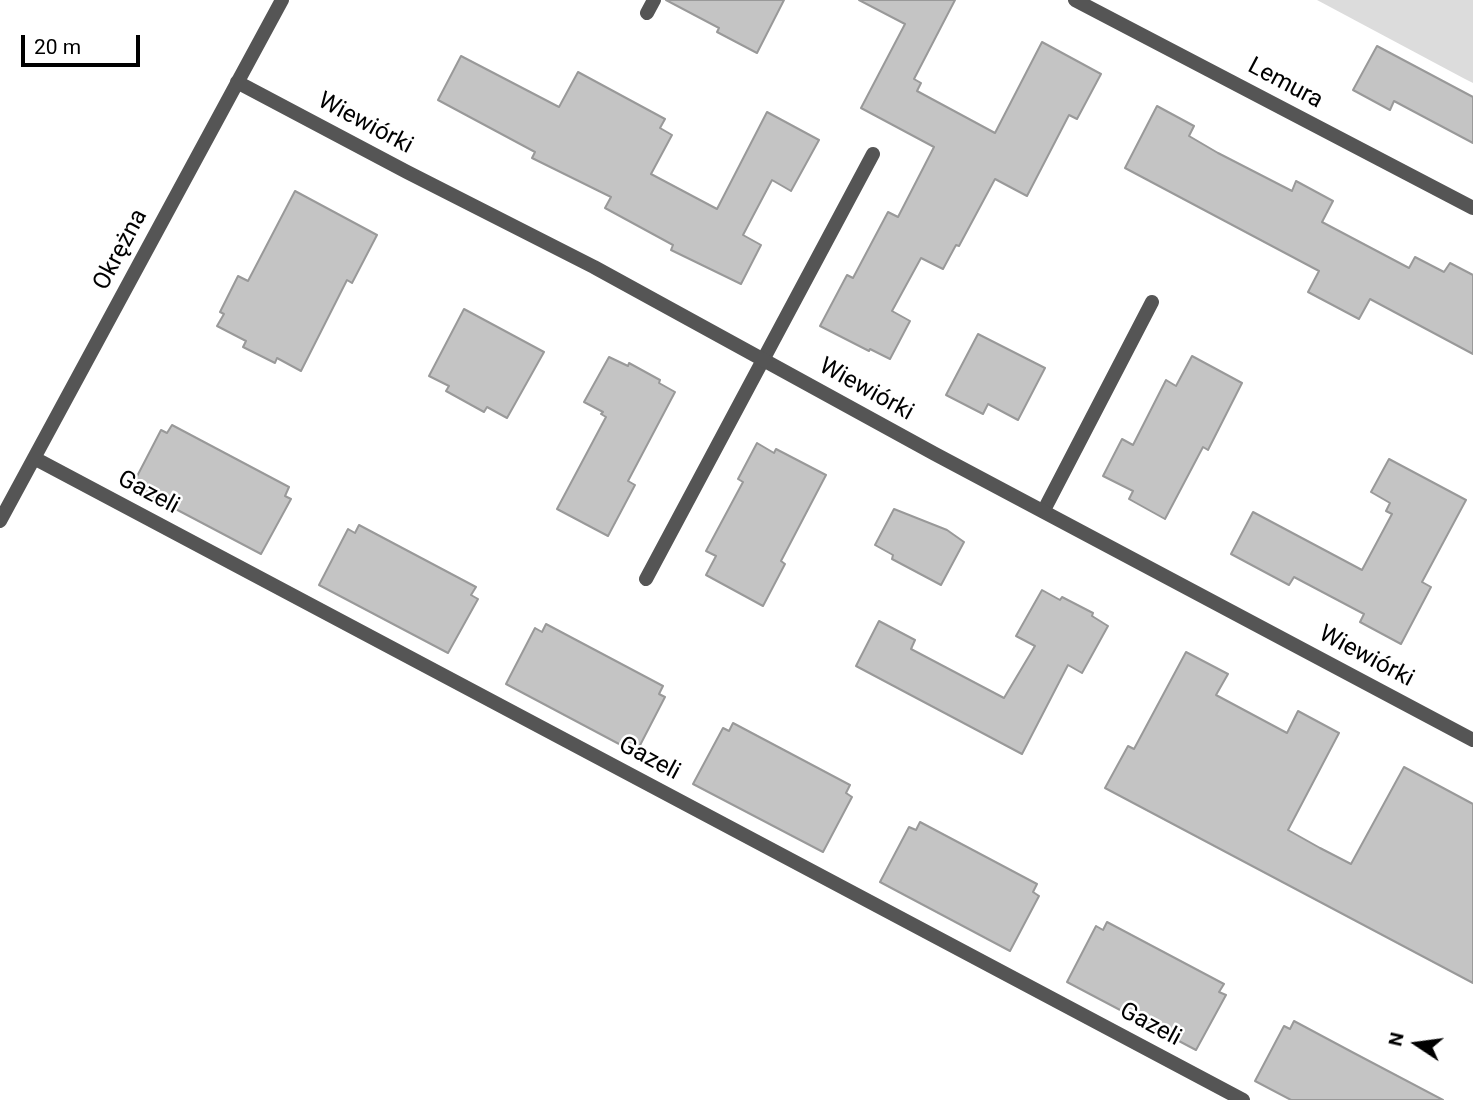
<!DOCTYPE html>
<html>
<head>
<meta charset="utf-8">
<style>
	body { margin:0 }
	#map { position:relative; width:1473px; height:1100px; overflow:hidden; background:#fff; font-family:Roboto,sans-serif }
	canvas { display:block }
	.north { position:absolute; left:1382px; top:1009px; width:70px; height:70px; -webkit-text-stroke:5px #fff; paint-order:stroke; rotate:283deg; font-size:19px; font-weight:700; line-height:28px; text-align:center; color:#000 }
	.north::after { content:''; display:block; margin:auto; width:24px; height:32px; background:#000; clip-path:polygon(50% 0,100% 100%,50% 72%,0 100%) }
	.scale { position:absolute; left:21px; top:35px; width:119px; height:32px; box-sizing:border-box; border:4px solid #000; border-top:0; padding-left:9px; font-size:21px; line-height:24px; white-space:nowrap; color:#000; -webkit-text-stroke:5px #fff; paint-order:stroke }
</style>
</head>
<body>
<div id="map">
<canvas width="1473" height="1100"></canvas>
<div class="north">N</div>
<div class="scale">20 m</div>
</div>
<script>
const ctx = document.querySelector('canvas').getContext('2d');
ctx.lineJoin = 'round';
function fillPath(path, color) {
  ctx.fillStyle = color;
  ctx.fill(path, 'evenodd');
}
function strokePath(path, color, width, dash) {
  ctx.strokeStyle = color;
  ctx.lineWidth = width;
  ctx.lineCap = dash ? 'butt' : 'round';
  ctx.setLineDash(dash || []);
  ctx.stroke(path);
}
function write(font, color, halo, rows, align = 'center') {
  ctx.font = font + ' Roboto,sans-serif';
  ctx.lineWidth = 5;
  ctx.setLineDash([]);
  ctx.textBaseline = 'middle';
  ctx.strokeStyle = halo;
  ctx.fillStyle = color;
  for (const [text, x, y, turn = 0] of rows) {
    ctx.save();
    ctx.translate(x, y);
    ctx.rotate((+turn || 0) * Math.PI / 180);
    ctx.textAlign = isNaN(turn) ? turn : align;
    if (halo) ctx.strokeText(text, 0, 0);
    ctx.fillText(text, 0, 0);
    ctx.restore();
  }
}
fillPath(new Path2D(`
	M 1317,0 L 1473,0 L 1473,83 L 1465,79 Z`), '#dcdcdc');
const building = new Path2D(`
	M 666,0 L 784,0 L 757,53 L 717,32 L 719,28 Z
	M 859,0 L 955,0 L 914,79 L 921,83 L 917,91 L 995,133 L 1042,42 L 1101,74 L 1077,119 L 1069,115 L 1027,196 L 995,179 L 959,246 L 956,245 L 943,269 L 921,258 L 892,311 L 910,321 L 890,359 L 870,349 L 869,351 L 820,326 L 847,275 L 853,278 L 888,212 L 898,217 L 934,147 L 861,108 L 905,24 Z
	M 1377,46 L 1473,97 L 1473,143 L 1394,101 L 1390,110 L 1353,90 Z
	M 461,56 L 559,107 L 578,72 L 665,119 L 660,128 L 672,135 L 651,174 L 717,209 L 767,112 L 819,140 L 791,191 L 772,180 L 743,235 L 761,245 L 741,284 L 671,250 L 673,245 L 605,208 L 611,197 L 532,158 L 535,152 L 438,100 Z
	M 1157,106 L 1194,126 L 1189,136 L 1218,153 L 1292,191 L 1296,181 L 1333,201 L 1322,222 L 1409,268 L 1415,257 L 1444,272 L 1450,263 L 1473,275 L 1473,354 L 1370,299 L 1359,319 L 1308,292 L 1319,271 L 1125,168 Z
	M 295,191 L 377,235 L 352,283 L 347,280 L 301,371 L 277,358 L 275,363 L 243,347 L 246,341 L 217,326 L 224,314 L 220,312 L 238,276 L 248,281 Z
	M 464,309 L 544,352 L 507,418 L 487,407 L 484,412 L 446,391 L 449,386 L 429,376 Z
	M 978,334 L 1045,368 L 1018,420 L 988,404 L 983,414 L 946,395 Z
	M 1192,356 L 1242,383 L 1208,450 L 1203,447 L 1165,519 L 1129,499 L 1133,491 L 1103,476 L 1122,439 L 1133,445 L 1166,380 L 1176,386 Z
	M 609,357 L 628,366 L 629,363 L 660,380 L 659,383 L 675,392 L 628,481 L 635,485 L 608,536 L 557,509 L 606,417 L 601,414 L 603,412 L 584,402 Z
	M 172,425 L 289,487 L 285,496 L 291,499 L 261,554 L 132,486 L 161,430 L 167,433 Z
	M 757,443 L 774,453 L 776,449 L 826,475 L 781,561 L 785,564 L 763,606 L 706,575 L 716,556 L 706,551 L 743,482 L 738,479 Z
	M 1389,459 L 1466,500 L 1422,582 L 1431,587 L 1401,644 L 1360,622 L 1364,614 L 1294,577 L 1289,585 L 1231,554 L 1253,512 L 1362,570 L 1392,514 L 1386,511 L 1390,503 L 1371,492 Z
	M 894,509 L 947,530 L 964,542 L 941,585 L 892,559 L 893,555 L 875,545 Z
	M 359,525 L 476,587 L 471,595 L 478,599 L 448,653 L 319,585 L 348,529 L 355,533 Z
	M 1042,590 L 1060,600 L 1062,597 L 1093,613 L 1092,616 L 1108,626 L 1082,673 L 1068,665 L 1022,754 L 856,666 L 879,621 L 915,640 L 911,649 L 1004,698 L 1035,646 L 1016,636 Z
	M 546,624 L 663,686 L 659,694 L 665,697 L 636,753 L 506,684 L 535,628 L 542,632 Z
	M 1186,652 L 1228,674 L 1216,695 L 1287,733 L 1298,711 L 1339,733 L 1288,830 L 1320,848 L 1351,864 L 1404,767 L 1473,804 L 1473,983 L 1105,788 L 1128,746 L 1134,749 Z
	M 733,723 L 850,785 L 846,793 L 852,797 L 823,852 L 693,784 L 723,728 L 729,731 Z
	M 920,822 L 1037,884 L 1033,892 L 1039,896 L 1010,951 L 880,882 L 909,827 L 916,830 Z
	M 1107,922 L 1224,984 L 1219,992 L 1226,995 L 1196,1050 L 1067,982 L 1096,926 L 1103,930 Z
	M 1294,1021 L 1352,1052 L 1443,1100 L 1291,1100 L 1255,1081 L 1284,1026 L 1290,1029 Z`);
fillPath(building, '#c4c4c4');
strokePath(building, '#999', 2);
strokePath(new Path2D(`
	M 647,13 L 654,0
	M 1044,510 L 1152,302
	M 646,579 L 873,154`), '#555', 14);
strokePath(new Path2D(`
	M 1075,0 L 1473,208
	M 237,82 L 407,172 L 594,267 L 935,454 L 1473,740
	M 34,458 L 1243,1100
	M 0,521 L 282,0`), '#555', 14);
write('24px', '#000', '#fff', [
	["Lemura",1285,84,28],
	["Wiewiórki",365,124,28],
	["Okrężna",121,250,-62],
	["Wiewiórki",866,390,29],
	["Gazeli",148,493,28],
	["Wiewiórki",1366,657,28],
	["Gazeli",649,759,28],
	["Gazeli",1150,1025,28]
]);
</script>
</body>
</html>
